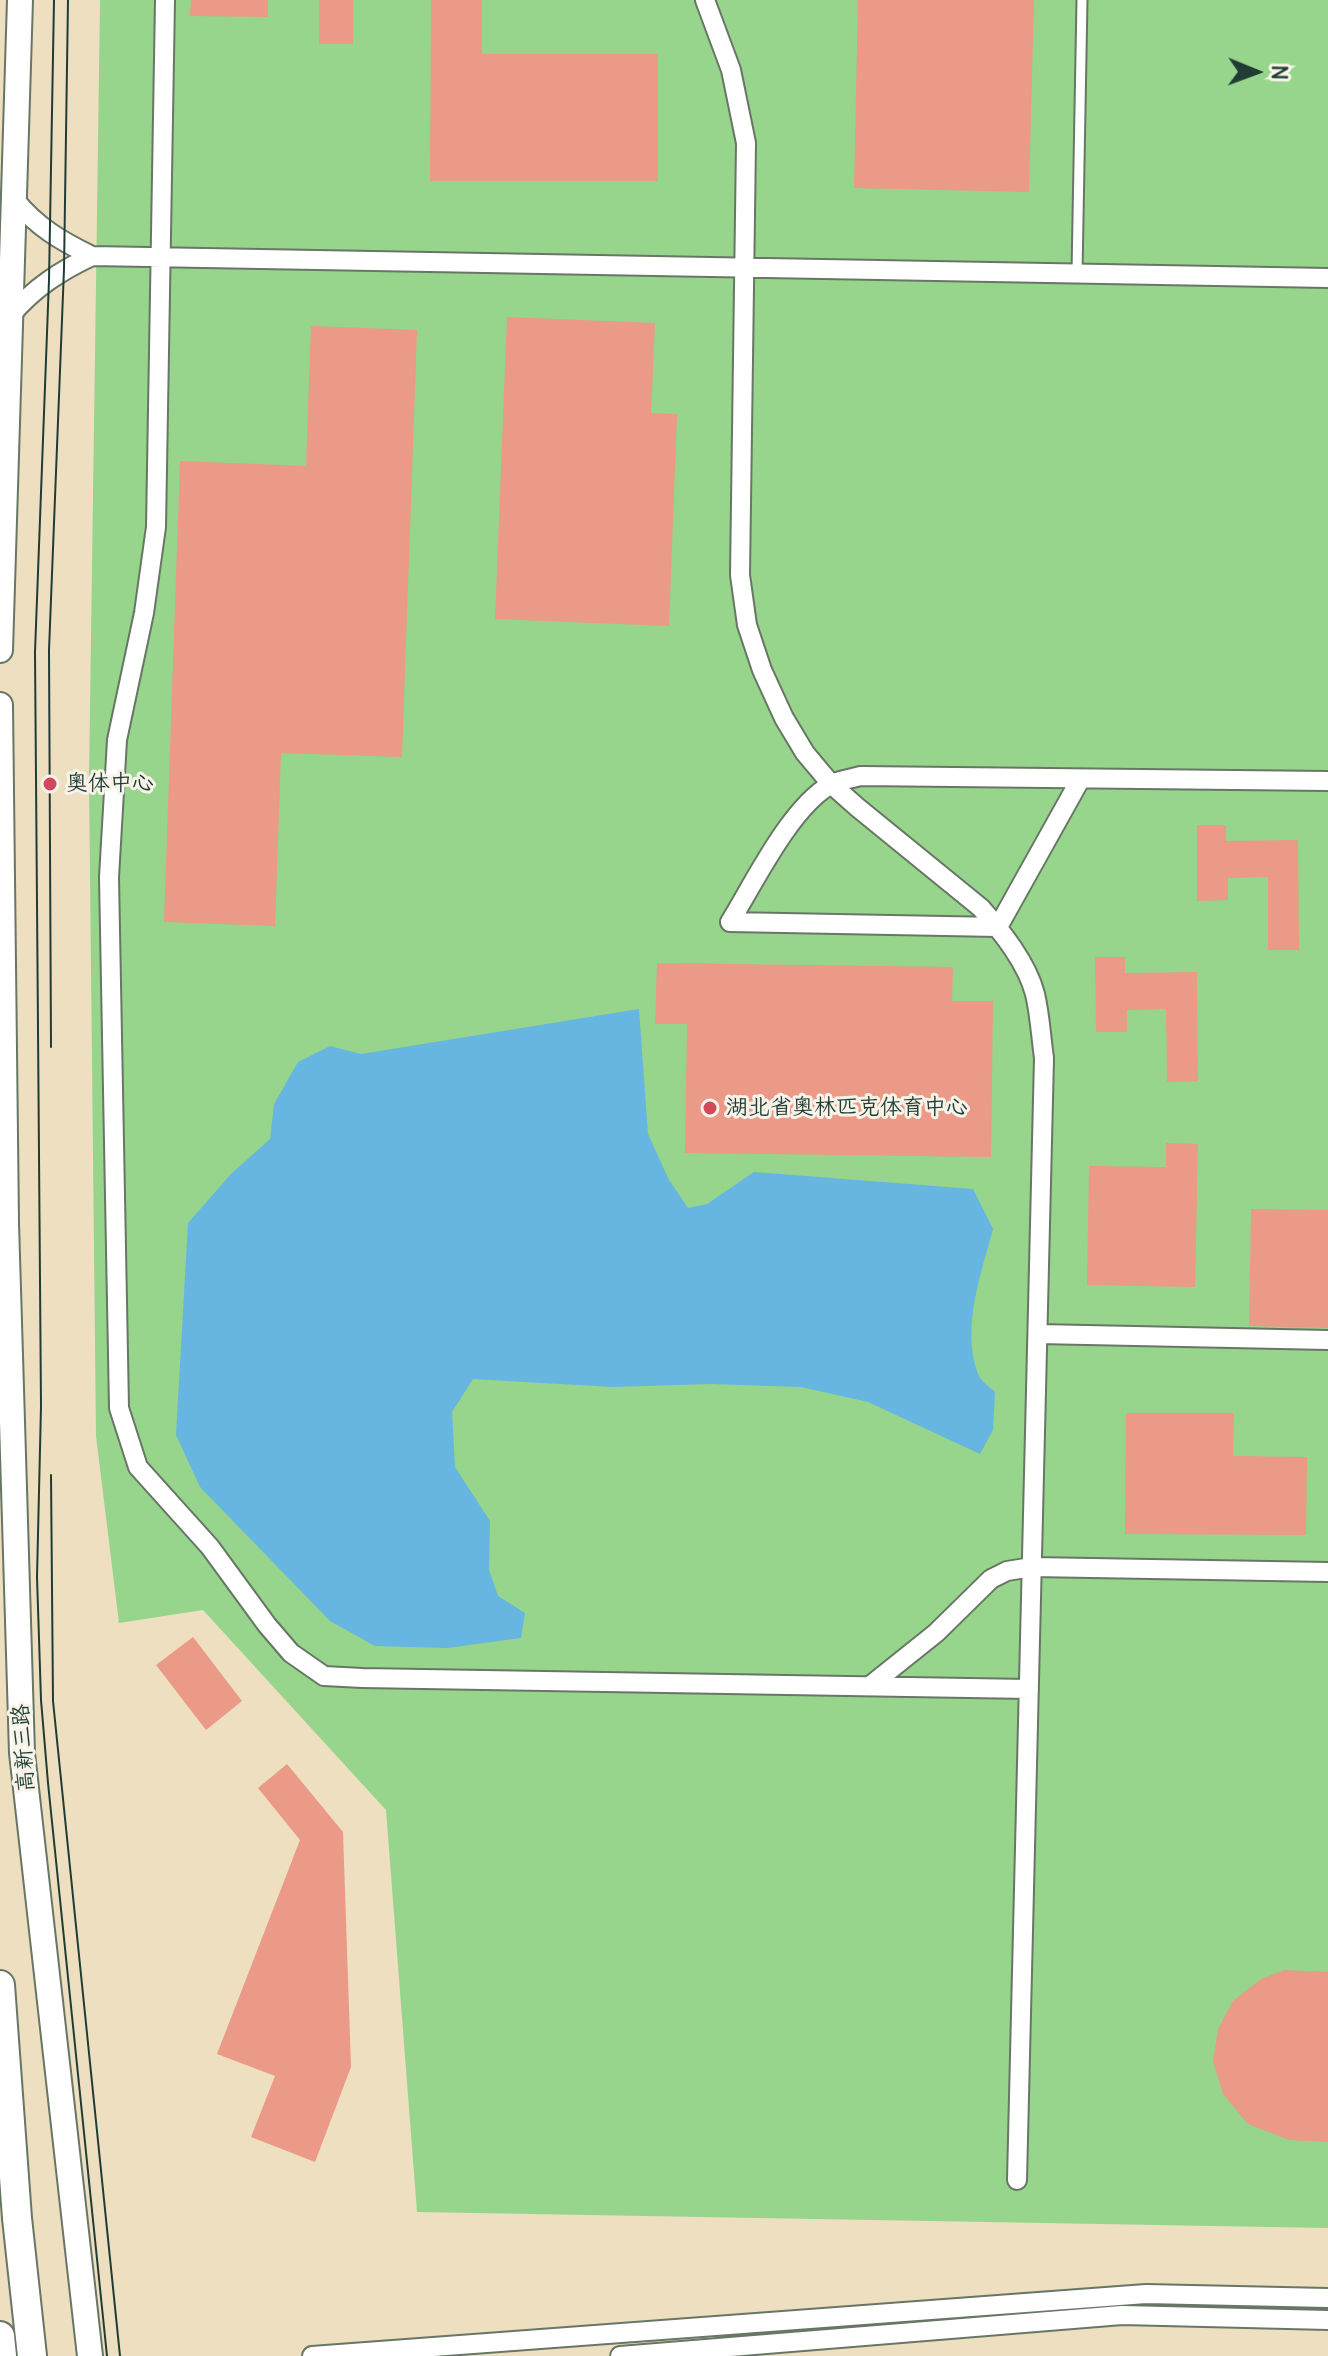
<!DOCTYPE html>
<html>
<head>
<meta charset="utf-8">
<style>
	body { margin:0 }
	#map { position:relative; width:1328px; height:2356px; overflow:hidden; background:#eedfc0; font-family:Delius,sans-serif }
	canvas { display:block }
	.north { position:absolute; left:1216px; top:32px; width:80px; height:80px; -webkit-text-stroke:6px #f7f3e8; paint-order:stroke; rotate:91deg; font-size:22px; font-weight:700; line-height:32px; text-align:center; color:#1f3d34 }
	.north::after { content:''; display:block; margin:auto; width:28px; height:36px; background:#1f3d34; clip-path:polygon(50% 0,100% 100%,50% 72%,0 100%) }
</style>
</head>
<body>
<div id="map">
<canvas width="1328" height="2356"></canvas>
<div class="north">N</div>
</div>
<script>
const ctx = document.querySelector('canvas').getContext('2d');
ctx.lineJoin = 'round';
function fillPath(path, color) {
  ctx.fillStyle = color;
  ctx.fill(path, 'evenodd');
}
function strokePath(path, color, width, dash) {
  ctx.strokeStyle = color;
  ctx.lineWidth = width;
  ctx.lineCap = dash ? 'butt' : 'round';
  ctx.setLineDash(dash || []);
  ctx.stroke(path);
}
function write(font, color, halo, rows, align = 'center') {
  ctx.font = font + ' Delius,"LXGW WenKai TC",sans-serif';
  ctx.lineWidth = 6;
  ctx.setLineDash([]);
  ctx.textBaseline = 'middle';
  ctx.strokeStyle = halo;
  ctx.fillStyle = color;
  for (const [text, x, y, turn = 0] of rows) {
    ctx.save();
    ctx.translate(x, y);
    ctx.rotate((+turn || 0) * Math.PI / 180);
    ctx.textAlign = isNaN(turn) ? turn : align;
    if (halo) ctx.strokeText(text, 0, 0);
    ctx.fillText(text, 0, 0);
    ctx.restore();
  }
}
fillPath(new Path2D(`
	M 100,0 L 1328,0 L 1328,2228 L 417,2212 L 386,1810 L 203,1610 L 119,1623 L 96,1436 L 89,780 Z`), '#96d58b');
fillPath(new Path2D(`
	M 639,1009 L 648,1134 L 669,1180 L 688,1208 L 707,1204 L 754,1172 L 973,1189 L 993,1229 C 981,1274 961,1328 978,1374 C 980,1381 990,1387 995,1392 L 993,1430 L 980,1454 L 868,1402 L 801,1387 L 711,1384 L 612,1387 L 473,1379 L 452,1412 L 455,1467 L 490,1521 L 489,1570 L 498,1596 L 525,1613 L 521,1638 L 447,1648 L 375,1646 L 330,1621 L 200,1487 L 176,1435 L 188,1223 L 231,1174 L 270,1139 L 274,1104 L 298,1062 L 330,1046 L 361,1054 Z`), '#67b5e1');
fillPath(new Path2D(`
	M 191,0 L 268,0 L 268,17 L 190,16 Z
	M 319,0 L 353,0 L 353,44 L 319,44 Z
	M 431,0 L 482,0 L 482,54 L 658,54 L 658,181 L 430,181 Z
	M 858,0 L 1034,0 L 1029,192 L 854,188 Z
	M 507,317 L 655,323 L 651,413 L 677,414 L 669,626 L 495,619 Z
	M 311,326 L 417,330 L 402,757 L 281,753 L 275,926 L 164,922 L 180,461 L 306,466 Z
	M 1197,825 L 1226,825 L 1226,841 L 1298,840 L 1299,950 L 1268,950 L 1268,877 L 1228,878 L 1228,900 L 1197,901 Z
	M 1095,957 L 1125,957 L 1125,973 L 1197,972 L 1198,1081 L 1167,1082 L 1166,1009 L 1127,1010 L 1127,1032 L 1096,1032 Z
	M 657,963 L 953,967 L 952,1001 L 993,1001 L 991,1157 L 685,1153 L 687,1024 L 655,1024 Z
	M 1166,1143 L 1198,1144 L 1195,1287 L 1087,1285 L 1089,1166 L 1166,1167 Z
	M 1251,1209 L 1328,1210 L 1328,1328 L 1249,1326 Z
	M 1126,1413 L 1234,1413 L 1233,1456 L 1307,1457 L 1306,1535 L 1125,1534 Z
	M 193,1637 L 242,1701 L 206,1730 L 156,1665 Z
	M 287,1764 L 343,1832 L 351,2067 L 315,2162 L 251,2137 L 275,2076 L 217,2054 L 300,1840 L 258,1788 Z
	M 1284,1970 L 1328,1972 L 1328,2142 L 1289,2140 L 1248,2124 L 1223,2094 L 1213,2061 L 1218,2029 L 1233,2001 L 1261,1979 Z`), '#ea9a86');
const service = new Path2D(`
	M 1077,273 L 1082,0`);
const minor = new Path2D(`
	M 165,0 L 156,527 L 144,613 L 117,740 L 109,877 L 119,1408 L 138,1467 L 210,1547 L 267,1625 L 291,1653 L 324,1676 L 362,1678 L 1029,1689
	M 705,0 L 731,70 L 746,143 L 740,575 L 747,625 L 762,670 L 784,718 L 805,753 L 831,784 L 857,807 L 981,908 C 1002,932 1027,963 1035,994 C 1040,1015 1041,1037 1044,1058 L 1017,2180
	M 15,200 C 37,227 61,241 92,256 L 1328,278
	M 11,315 C 34,288 60,271 92,256
	M 730,922 C 754,883 790,808 830,785 C 838,780 851,779 860,776 L 1328,781
	M 730,922 L 998,927 L 1080,780
	M 1038,1334 L 1328,1340
	M 871,1685 L 936,1633 L 991,1579 L 1007,1571 L 1032,1567 L 1328,1572
	M 312,2356 L 1146,2294 L 1328,2298
	M 620,2356 L 1122,2315 L 1328,2320`);
const secondary = new Path2D(`
	M 0,650 L 20,0
	M 0,705 L 6,1223 L 22,1753 L 90,2356`);
const trunk = new Path2D(`
	M 0,1985 L 17,2218 L 32,2356
	M 0,2336 L 2,2356`);
strokePath(service, '#677665', 13);
strokePath(minor, '#677665', 22);
strokePath(secondary, '#677665', 28);
strokePath(trunk, '#677665', 32);
strokePath(service, '#fff', 9);
strokePath(minor, '#fff', 18);
strokePath(secondary, '#fff', 24);
strokePath(trunk, '#fff', 28);
strokePath(new Path2D(`
	M 54,0 L 49,280 L 35,652 L 41,1406 L 37,1577 L 41,1700 L 48,1783 L 107,2356
	M 51,1047 L 49,650 L 64,269 L 68,0
	M 51,1475 L 53,1701 L 120,2356`), '#1f3d34', 2);
for (const [x, y, r, color] of [
	[50,784,8,"#d1495b"],
	[710,1108,8,"#d1495b"]
]) {
  const dot = new Path2D();
  dot.arc(x, y, r, 0, 2 * Math.PI);
  ctx.fillStyle = color;
  ctx.fill(dot);
  strokePath(dot, '#f7f3e8', 3);
}
write('22px', '#1f3d34', '#f7f3e8', [
	["奥体中心",66,784],
	["湖北省奥林匹克体育中心",726,1108]
], 'left');
write('22px', '#1f3d34', '#f7f3e8', [
	["高新三路",24,1748,-94]
]);
</script>
</body>
</html>
